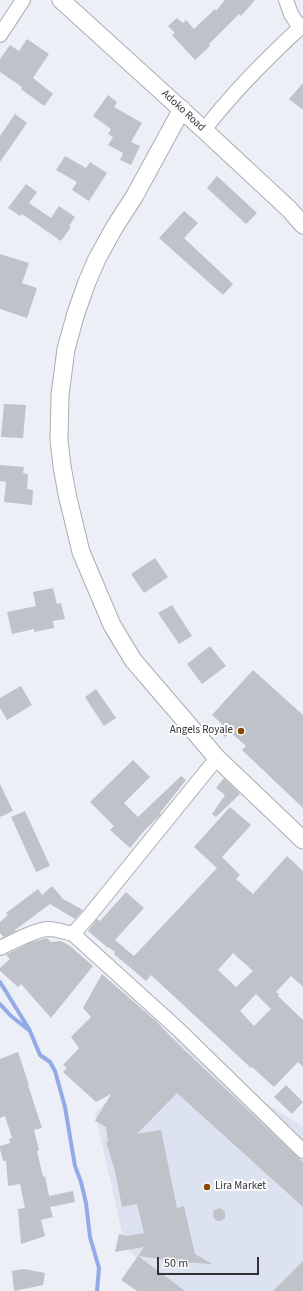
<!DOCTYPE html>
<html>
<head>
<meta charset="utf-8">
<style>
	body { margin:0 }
	#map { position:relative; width:303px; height:1291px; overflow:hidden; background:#eceff6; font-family:"Source Sans 3",sans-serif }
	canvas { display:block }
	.scale { position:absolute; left:157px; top:1257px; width:102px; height:18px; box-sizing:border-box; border:2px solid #323335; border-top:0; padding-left:5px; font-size:12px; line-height:14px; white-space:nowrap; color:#323335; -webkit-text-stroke:3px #fcfcfe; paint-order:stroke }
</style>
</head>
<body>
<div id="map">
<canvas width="303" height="1291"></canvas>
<div class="scale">50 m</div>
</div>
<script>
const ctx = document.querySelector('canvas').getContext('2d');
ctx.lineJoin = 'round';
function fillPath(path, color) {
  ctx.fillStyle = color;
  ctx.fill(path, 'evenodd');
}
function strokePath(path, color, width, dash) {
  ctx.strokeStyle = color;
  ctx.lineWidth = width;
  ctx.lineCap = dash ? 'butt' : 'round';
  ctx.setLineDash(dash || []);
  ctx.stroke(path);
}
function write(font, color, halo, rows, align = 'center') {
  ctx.font = font + ' "Source Sans 3",sans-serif';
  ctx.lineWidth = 4;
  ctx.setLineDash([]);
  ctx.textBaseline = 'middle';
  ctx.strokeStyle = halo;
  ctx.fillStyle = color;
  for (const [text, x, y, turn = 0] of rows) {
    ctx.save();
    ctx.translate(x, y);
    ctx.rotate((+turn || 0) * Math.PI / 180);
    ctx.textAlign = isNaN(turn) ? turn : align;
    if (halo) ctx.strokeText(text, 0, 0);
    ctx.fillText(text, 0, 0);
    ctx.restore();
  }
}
fillPath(new Path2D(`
	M 183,1030 L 247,1091 L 303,1127 L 303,1291 L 168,1291 L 125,1246 L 95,1113 Z`), '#dde2f0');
strokePath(new Path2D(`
	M 0,982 L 29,1029
	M 0,1004 L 11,1016 L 30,1031 L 40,1055 L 50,1062 L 55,1071 L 65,1107 L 75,1166 L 81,1182 L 86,1203 L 90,1237 L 99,1268 L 97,1291`), '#92abe7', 4);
fillPath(new Path2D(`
	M 225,0 L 255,0 L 241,16 L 239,14 L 209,44 L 210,46 L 195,60 L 172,35 L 175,33 L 168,26 L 177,18 L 183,23 L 186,20 L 194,29 L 215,9 L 216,11 Z
	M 27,39 L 49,54 L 33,78 L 53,94 L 44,106 L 21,89 L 22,87 L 0,72 L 0,59 L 10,45 L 19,51 Z
	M 303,83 L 303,110 L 289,99 Z
	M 108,95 L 117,102 L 114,107 L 142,123 L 131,142 L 140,146 L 131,165 L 120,160 L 123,153 L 108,145 L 113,137 L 108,134 L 111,129 L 93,116 Z
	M 15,114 L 27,123 L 0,162 L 0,136 Z
	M 65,156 L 86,168 L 90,162 L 107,173 L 89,201 L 72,190 L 77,182 L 56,170 Z
	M 217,176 L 257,213 L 246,224 L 207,188 Z
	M 26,184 L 37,192 L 29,203 L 51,218 L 59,206 L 75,217 L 69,226 L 71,227 L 61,241 L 22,214 L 20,216 L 8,208 Z
	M 184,211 L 198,223 L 184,238 L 233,284 L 223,295 L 159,238 Z
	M 0,254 L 29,263 L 22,283 L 37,288 L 27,318 L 0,309 Z
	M 4,404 L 26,405 L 23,438 L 1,437 Z
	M 0,465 L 24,467 L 23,473 L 28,474 L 27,489 L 33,490 L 32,505 L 4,502 L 6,482 L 0,481 Z
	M 155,558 L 168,577 L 144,593 L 131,574 Z
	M 53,588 L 57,604 L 61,603 L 65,619 L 53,621 L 54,628 L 34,632 L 34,629 L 12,634 L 7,612 L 36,606 L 33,592 Z
	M 172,605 L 192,636 L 179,644 L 158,613 Z
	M 210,646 L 226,666 L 202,684 L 187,664 Z
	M 253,670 L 303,715 L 303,808 L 242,750 L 246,746 L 230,732 L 225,737 L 217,730 L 222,724 L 212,715 Z
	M 21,686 L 32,705 L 7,720 L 0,708 L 0,698 Z
	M 96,689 L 116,718 L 104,726 L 85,697 Z
	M 133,760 L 150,777 L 124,803 L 138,817 L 181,776 L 186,780 L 160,813 L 161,814 L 143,832 L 130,848 L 110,830 L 114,826 L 90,802 Z
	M 224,778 L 240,794 L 216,817 L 212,814 L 225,795 L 216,788 Z
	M 0,784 L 13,811 L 0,817 Z
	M 230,807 L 251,825 L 222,857 L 240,875 L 236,879 L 253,894 L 287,856 L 303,871 L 303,987 L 291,976 L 276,992 L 279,994 L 278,996 L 303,1020 L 303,1067 L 298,1062 L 274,1087 L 252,1067 L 251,1068 L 151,975 L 146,981 L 114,954 L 115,952 L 108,947 L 108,948 L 88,931 L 97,919 L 100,921 L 126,892 L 144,908 L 115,940 L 134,956 L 217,868 L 194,847 ZM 233,953 L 253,971 L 236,987 L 218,970 ZM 256,994 L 271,1009 L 254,1026 L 240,1011 Z
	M 25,811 L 50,866 L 36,872 L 11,817 Z
	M 52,886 L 63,899 L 83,910 L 75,919 L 50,904 L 15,930 L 16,931 L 4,937 L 0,933 L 0,922 L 8,915 L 6,913 L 38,889 L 42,895 Z
	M 47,938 L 51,942 L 61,941 L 70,946 L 93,966 L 51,1018 L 21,984 L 18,987 L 0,971 L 0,968 L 10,959 L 6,955 L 29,943 Z
	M 102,974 L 157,1022 L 180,1046 L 303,1162 L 303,1207 L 177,1093 L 137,1134 L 161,1130 L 177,1208 L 184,1206 L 195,1254 L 212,1264 L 181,1262 L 138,1256 L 144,1247 L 115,1252 L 119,1234 L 126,1236 L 144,1233 L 137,1204 L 122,1207 L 115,1171 L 106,1142 L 108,1142 L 106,1127 L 95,1121 L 111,1094 L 96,1102 L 63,1072 L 67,1068 L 63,1065 L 79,1048 L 71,1037 L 91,1017 L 83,1008 Z
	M 18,1052 L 29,1085 L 28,1085 L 42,1128 L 34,1130 L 39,1150 L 37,1151 L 43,1177 L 45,1176 L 49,1196 L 73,1191 L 75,1202 L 50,1207 L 53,1217 L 41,1220 L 45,1236 L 21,1244 L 18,1209 L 25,1208 L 20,1184 L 8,1186 L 6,1161 L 3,1161 L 0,1149 L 0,1146 L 10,1143 L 9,1139 L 12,1138 L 5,1116 L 0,1118 L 0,1059 Z
	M 286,1085 L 303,1102 L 292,1114 L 274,1097 Z
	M 220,1208 L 225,1212 L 225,1218 L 221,1221 L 216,1221 L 213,1216 L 214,1210 Z
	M 138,1256 L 185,1291 L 137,1291 L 121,1280 Z
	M 303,1261 L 303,1291 L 273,1291 Z
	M 24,1269 L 45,1273 L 43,1285 L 14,1291 L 12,1271 Z`), '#bfc2c8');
const minor = new Path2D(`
	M 286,0 L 291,14 L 300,28
	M 0,35 L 23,0
	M 204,130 C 233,92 267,58 303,25
	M 73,934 L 89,916 L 217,758
	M 0,948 C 13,942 34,930 48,929 C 56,929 65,932 73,934 L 178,1029 L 303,1151`);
const tertiary = new Path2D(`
	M 61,0 L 204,130 L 289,209 L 303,225
	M 182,109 L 134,197 L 114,228 L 97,259 L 87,282 L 76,313 L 66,349 L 60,395 L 59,440 L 62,466 L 67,494 L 81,552 L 112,625 L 133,660 L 217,758 L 303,840`);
strokePath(minor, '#aaadb3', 16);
strokePath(tertiary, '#aaadb3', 19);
strokePath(minor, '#fff', 14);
strokePath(tertiary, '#fff', 17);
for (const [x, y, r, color] of [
	[241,731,4,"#854706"],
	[207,1187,4,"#854706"]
]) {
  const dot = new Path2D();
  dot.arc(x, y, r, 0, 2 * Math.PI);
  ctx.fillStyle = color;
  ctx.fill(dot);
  strokePath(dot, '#fcfcfe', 1.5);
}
write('11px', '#323335', '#fcfcfe', [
	["Adoko Road",183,111,43]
]);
write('11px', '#323335', '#fcfcfe', [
	["Angels Royale",233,731],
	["Lira Market",215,1187,"left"]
], 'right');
</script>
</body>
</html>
